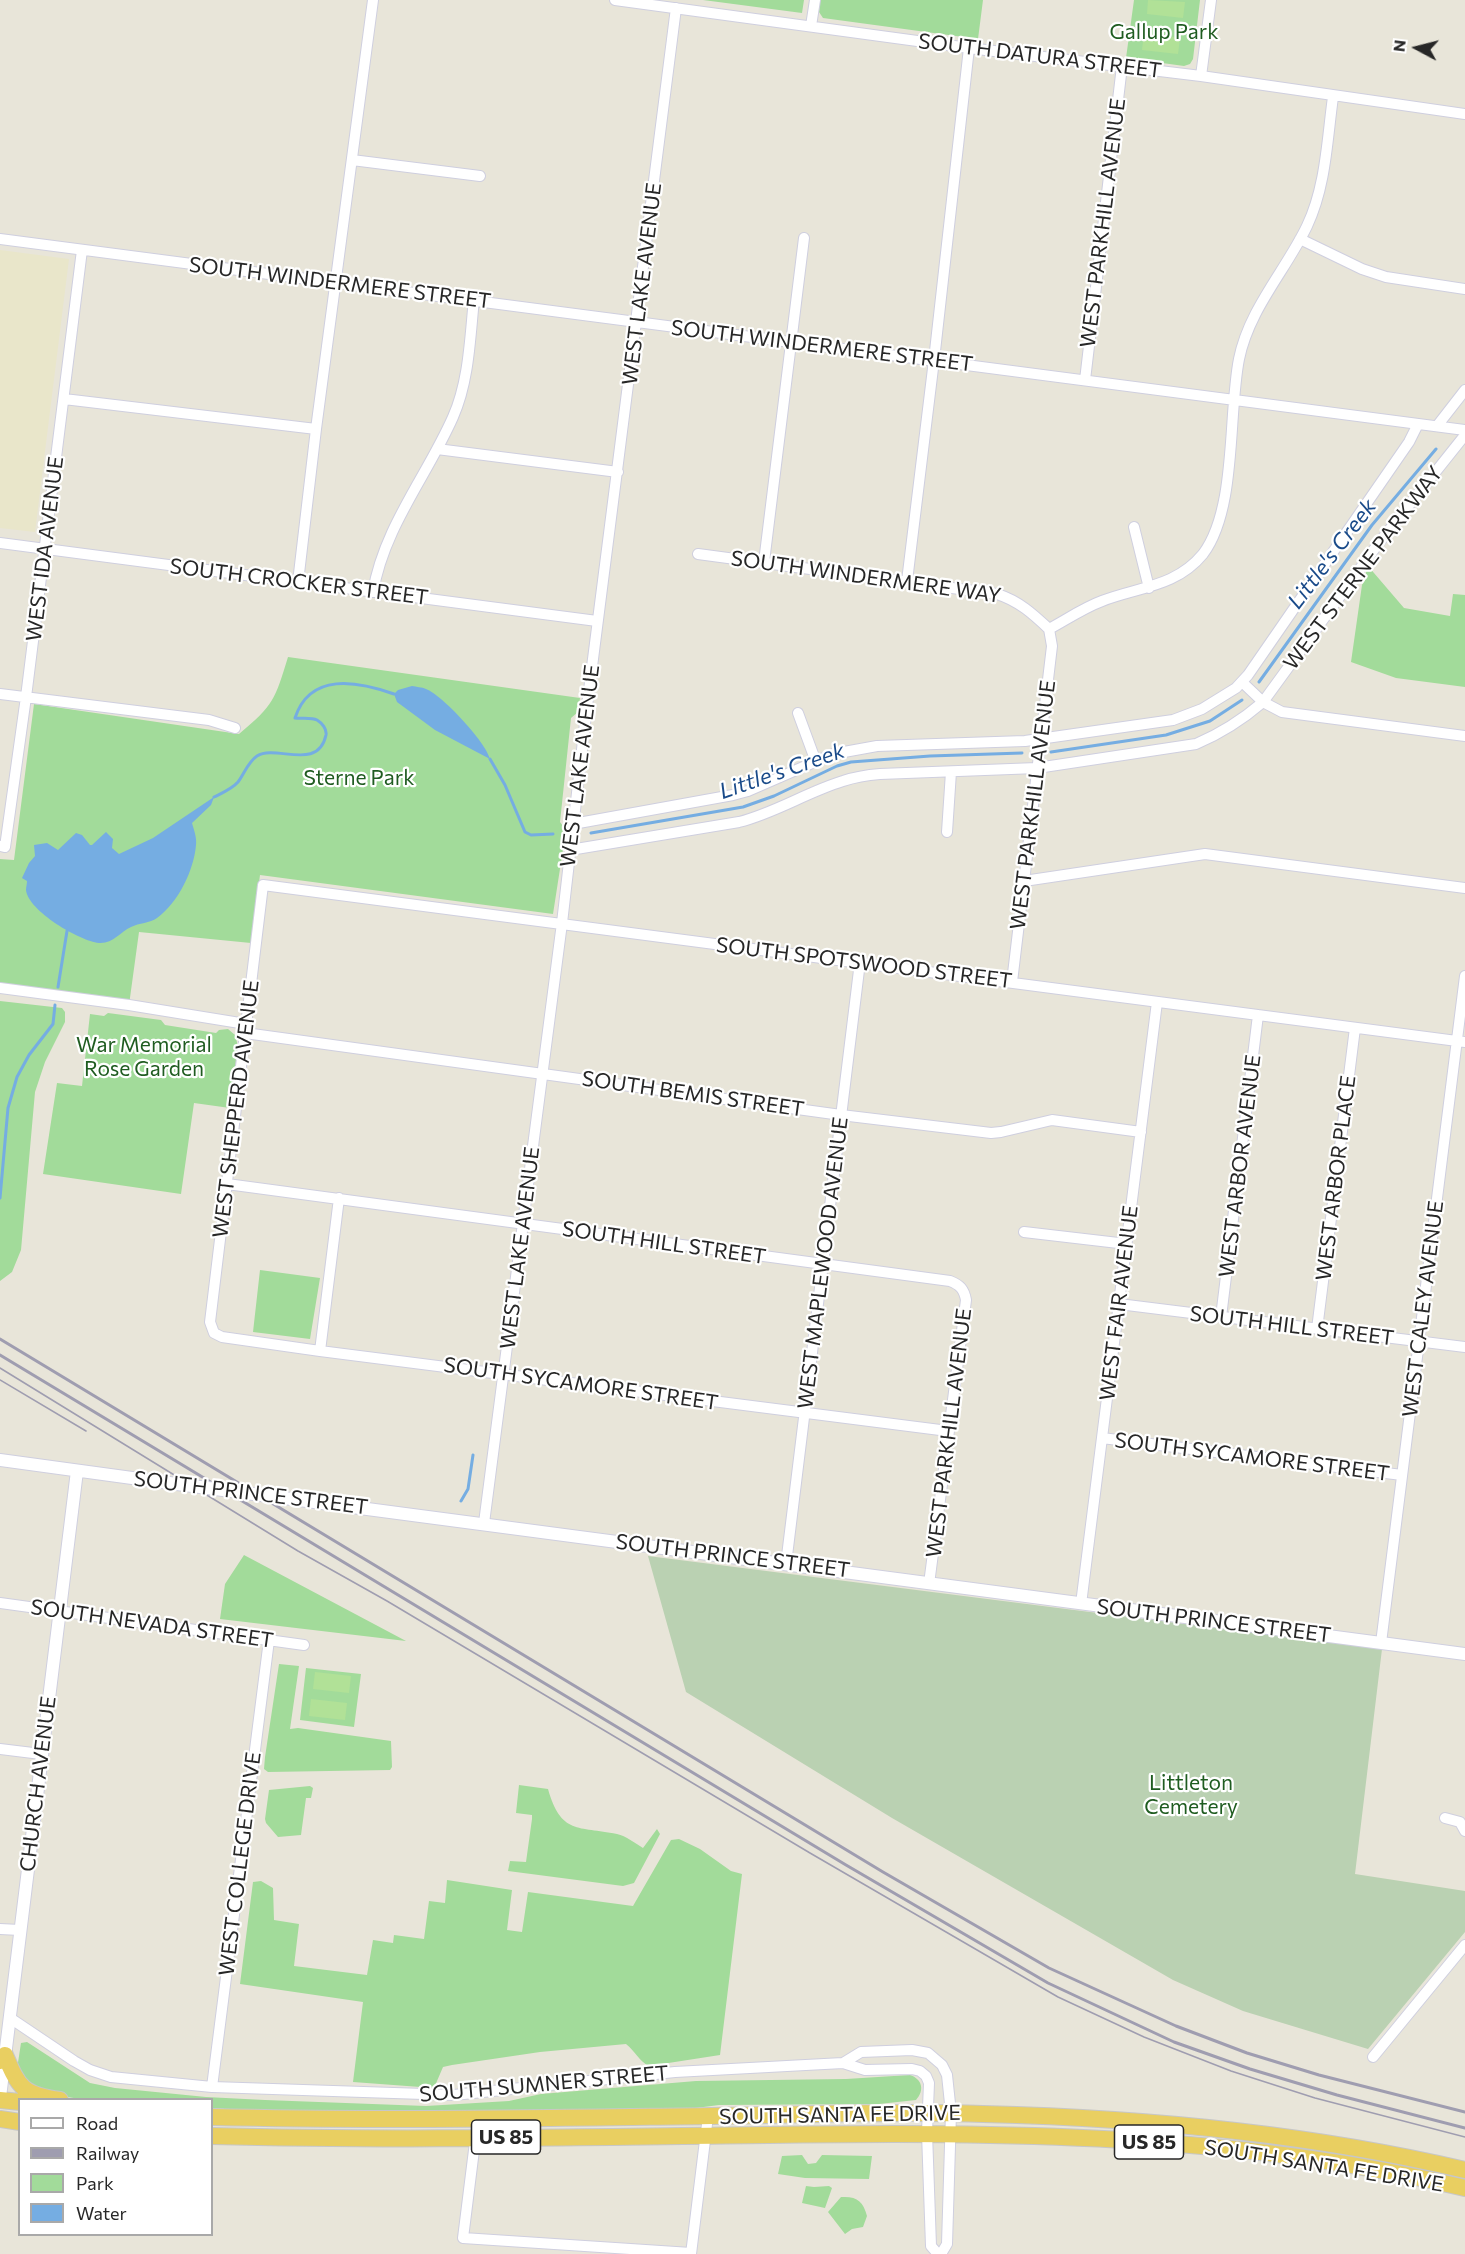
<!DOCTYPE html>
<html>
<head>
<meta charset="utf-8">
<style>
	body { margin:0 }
	#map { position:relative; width:1465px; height:2254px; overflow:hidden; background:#e8e5d9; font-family:Commissioner,sans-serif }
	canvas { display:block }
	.legend { position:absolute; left:18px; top:2098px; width:195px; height:138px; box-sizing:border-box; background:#fff; border:2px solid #a9a9a9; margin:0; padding:8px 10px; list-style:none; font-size:18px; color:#272727 }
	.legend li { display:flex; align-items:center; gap:12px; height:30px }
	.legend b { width:30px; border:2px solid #a9a9a9 }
	.north { position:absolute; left:1387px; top:18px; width:60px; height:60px; -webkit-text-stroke:4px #fff; paint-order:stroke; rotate:277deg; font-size:16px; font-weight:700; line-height:24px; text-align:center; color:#272727 }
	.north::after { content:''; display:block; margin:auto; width:21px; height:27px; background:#272727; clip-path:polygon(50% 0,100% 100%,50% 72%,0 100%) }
</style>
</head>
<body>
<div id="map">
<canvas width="1465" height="2254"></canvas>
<ul class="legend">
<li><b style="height:8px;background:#fff"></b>Road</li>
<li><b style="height:8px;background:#9f9db0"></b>Railway</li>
<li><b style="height:16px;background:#a2db9a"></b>Park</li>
<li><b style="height:16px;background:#75ade2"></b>Water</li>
</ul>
<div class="north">N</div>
</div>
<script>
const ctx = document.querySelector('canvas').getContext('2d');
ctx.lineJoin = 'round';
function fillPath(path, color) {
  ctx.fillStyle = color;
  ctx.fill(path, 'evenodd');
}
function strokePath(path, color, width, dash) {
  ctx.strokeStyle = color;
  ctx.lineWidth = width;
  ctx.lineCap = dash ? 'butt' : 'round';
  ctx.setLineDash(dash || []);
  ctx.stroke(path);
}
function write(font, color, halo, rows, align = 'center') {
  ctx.font = font + ' Commissioner,sans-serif';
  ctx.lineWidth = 4.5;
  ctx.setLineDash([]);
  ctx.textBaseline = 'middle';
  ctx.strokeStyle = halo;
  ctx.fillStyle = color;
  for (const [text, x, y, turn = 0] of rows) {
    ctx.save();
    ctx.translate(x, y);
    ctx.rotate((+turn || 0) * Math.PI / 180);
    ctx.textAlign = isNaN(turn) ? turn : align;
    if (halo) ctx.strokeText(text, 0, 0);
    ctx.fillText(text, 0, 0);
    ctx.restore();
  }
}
fillPath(new Path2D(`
	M 0,250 L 69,259 L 35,532 L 0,528 Z`), '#e9e6ca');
fillPath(new Path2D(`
	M 703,0 L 804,0 L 802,13 Z
	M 820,0 L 983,0 L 978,39 L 823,18 L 819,12 Z
	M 1134,0 L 1200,0 L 1193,59 L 1190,64 L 1184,66 L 1126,58 Z
	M 1368,566 L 1404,608 L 1450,616 L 1453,594 L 1465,595 L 1465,687 L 1396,678 L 1351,662 L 1362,585 Z
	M 288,657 L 580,698 L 578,712 L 571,718 L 560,822 L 566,830 L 553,914 L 260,875 L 251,943 L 139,932 L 129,1005 L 0,988 L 0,859 L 14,860 L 34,704 L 239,734 C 274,705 275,699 288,657 Z
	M 0,1001 L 62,1008 L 65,1012 L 65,1022 L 45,1062 L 35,1092 L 21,1250 L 12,1272 L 0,1281 Z
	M 108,1013 L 161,1020 L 165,1025 L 216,1033 L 219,1030 L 228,1029 L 235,1035 L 238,1046 L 230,1108 L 194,1103 L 181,1194 L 43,1174 L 57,1083 L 82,1086 L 90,1014 L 104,1016 Z
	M 260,1270 L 320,1278 L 310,1339 L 253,1332 Z
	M 244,1555 L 406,1641 L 220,1619 L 225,1584 Z
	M 279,1664 L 299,1666 L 290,1729 L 298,1728 L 391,1741 L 392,1767 L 390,1770 L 268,1772 L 264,1769 L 265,1757 Z
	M 306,1668 L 361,1674 L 354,1727 L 300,1720 Z
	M 519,1785 L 548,1789 C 561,1835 578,1826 617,1834 C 626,1836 635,1843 643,1848 L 657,1829 L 660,1834 L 634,1883 L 623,1886 L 508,1871 L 510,1861 L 526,1862 L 532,1819 L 532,1815 L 516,1813 Z
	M 310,1786 L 313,1788 L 311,1798 L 306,1798 L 301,1835 L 278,1837 L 266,1823 L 265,1819 L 269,1790 Z
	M 679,1839 L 700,1849 L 731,1871 L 742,1874 L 720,2055 L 649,2066 C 639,2061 635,2051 626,2044 L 540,2052 L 452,2065 L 443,2067 L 434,2088 L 353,2082 L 363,2002 L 240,1984 L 253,1882 L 261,1881 L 273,1888 L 274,1920 L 299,1924 L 294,1966 L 367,1975 L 373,1940 L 393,1943 L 394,1935 L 424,1939 L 429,1901 L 445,1903 L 447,1880 L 512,1890 L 507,1930 L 522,1932 L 528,1892 L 633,1906 L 671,1840 Z
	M 27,2042 L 90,2083 L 115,2088 L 206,2097 L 265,2100 L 426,2106 L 509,2101 L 541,2094 L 696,2081 L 846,2079 L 910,2075 C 922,2079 925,2090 916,2100 L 879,2104 L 719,2105 L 665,2112 L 277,2113 L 212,2108 L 212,2100 L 87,2100 L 34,2092 L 17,2069 L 21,2043 Z
	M 802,2155 L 808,2164 L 816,2163 L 822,2155 L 872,2156 L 869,2179 L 805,2178 L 778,2174 L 782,2156 Z
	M 806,2186 L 814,2187 L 829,2186 L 832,2188 L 825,2208 L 802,2203 Z
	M 841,2197 C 857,2196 863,2201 867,2216 L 863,2227 L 852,2229 L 845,2234 L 828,2212 Z`), '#a2db9a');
fillPath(new Path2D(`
	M 648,1556 L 1382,1649 L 1355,1874 L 1465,1891 L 1465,1932 L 1368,2049 L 1243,2011 L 1173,1980 L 892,1818 L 686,1692 Z`), '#bad1b2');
fillPath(new Path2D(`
	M 1148,0 L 1185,2 L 1183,18 L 1147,14 Z
	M 1144,33 L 1180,38 L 1178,54 L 1142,50 Z
	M 315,1672 L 351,1676 L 349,1693 L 313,1689 Z
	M 311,1699 L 347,1703 L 345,1720 L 309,1716 Z`), '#b1e197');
fillPath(new Path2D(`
	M 412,686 C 416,687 422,687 426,689 C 442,695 486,742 490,759 L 435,730 L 397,702 L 394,694 L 398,690 Z
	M 214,797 L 211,805 L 192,823 C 194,830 197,838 196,845 C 194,870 178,903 157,918 C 150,923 139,923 131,927 C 120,932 113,944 99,943 C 80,941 28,911 26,890 C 26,887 27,884 27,881 L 22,878 L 29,863 L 35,856 L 34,845 L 47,843 L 58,850 L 76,833 L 82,835 L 90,845 L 92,845 L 106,832 L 113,839 L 112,848 L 119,854 L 153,838 Z`), '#75ade2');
strokePath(new Path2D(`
	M 1259,682 L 1372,525 L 1436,449
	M 1051,752 L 1166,735 L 1210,721 L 1242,700
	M 490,759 L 505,785 L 525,832 L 531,835 L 553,834
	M 214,797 C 222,793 232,789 238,782 C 244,774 248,762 257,756 C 276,744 318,772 326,735 C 327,729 322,723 317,720 C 311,717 301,719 295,718 C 310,672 357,681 394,694
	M 591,833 L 743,807 L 774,796 L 837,766 L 851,762 L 930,756 L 1022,753
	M 58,987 L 67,931
	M 0,1198 L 8,1108 L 17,1077 L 29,1055 L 53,1024 L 55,1005
	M 461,1501 L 468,1489 L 473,1455`), '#75ade2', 3);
const minor = new Path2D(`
	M 615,0 L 969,48 L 1201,76 L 1465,114
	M 811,26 L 815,0
	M 1201,76 L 1211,0
	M 352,160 L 480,176
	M 0,239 L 1465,430
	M 1300,239 L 1362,269 L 1386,277 L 1465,289
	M 1085,380 L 1122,66
	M 64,399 L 316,429
	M 1437,426 L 1465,390
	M 437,449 L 618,472
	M 1134,527 L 1149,588
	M 0,543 L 597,621
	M 698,554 L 997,594 C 1019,601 1033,614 1049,629
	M 764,562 L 804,238
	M 907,581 L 934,360 L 969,48
	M 298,582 L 316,429 L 373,0
	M 373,592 C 384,527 427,476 453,417 C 469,381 470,338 474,299
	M 1049,629 C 1066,620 1083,608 1102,601 C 1138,587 1176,587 1203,554 C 1237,509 1228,414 1239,359 C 1249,309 1286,270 1307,226 C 1326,186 1327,140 1333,97
	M 1242,682 L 1263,702 L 1282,712 L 1465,736
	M 0,694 L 209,720 L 235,728
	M 798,713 L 816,762
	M 573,824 L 733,795 L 748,791 L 833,754 L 877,746 L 1025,741 L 1173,720 L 1202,709 L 1236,688 L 1248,675 L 1409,442 L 1418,424
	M 947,832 L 951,772
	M 0,846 L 5,847 L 26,697 L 82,250
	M 570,850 L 739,822 C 775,813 807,792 843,781 C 855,777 867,775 880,774 L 1037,768 L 1196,744 C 1222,733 1242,720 1263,702 L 1378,544 L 1465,435
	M 1024,881 L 1205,854 L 1465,888
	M 1012,982 L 1052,646 L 1049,629
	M 0,988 L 129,1005 L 246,1024
	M 245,1033 L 841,1115 L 991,1133 L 1001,1132 L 1052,1120 L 1141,1132
	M 227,1184 L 950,1281 C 960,1285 964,1289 966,1300 L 929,1584
	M 1024,1232 L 1127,1244
	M 1119,1304 L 1465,1347
	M 1221,1317 L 1258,1015
	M 1317,1329 L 1355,1028
	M 320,1351 L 339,1198
	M 948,1431 L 320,1351 L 222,1337 L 214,1333 L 210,1322 L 263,885 L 1465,1042
	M 1102,1438 L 1402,1475
	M 484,1523 L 562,923 L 587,706 L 676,8
	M 786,1564 L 860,962
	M 0,1603 L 304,1645
	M 1081,1604 L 1157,1002
	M 1381,1643 L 1465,976
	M 0,1749 L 41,1754
	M 1445,1818 L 1460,1822 L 1465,1831
	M 0,1929 L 20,1930
	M 10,2018 L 74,2061 L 90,2070 L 111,2077 L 212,2087 L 454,2095 L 675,2072 L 843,2063 L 865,2070 L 912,2069 L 920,2071 L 926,2076 L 929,2083 L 927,2133 L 931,2246 L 938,2254
	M 1373,2057 L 1465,1945
	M 843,2063 L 861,2052 L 912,2050 L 928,2053 L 942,2065 L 947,2075 L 951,2113 L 947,2244 L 941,2254
	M 212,2087 L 269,1640
	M 478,2118 L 463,2238 L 691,2253
	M 691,2254 L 708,2116`);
const tertiary = new Path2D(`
	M 0,1460 L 154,1481
	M 284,1498 L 1465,1654
	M 0,2097 L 77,1471`);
const trunk = new Path2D(`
	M 0,2061 L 5,2055 C 19,2088 23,2095 60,2100
	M 0,2100 L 20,2102
	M 212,2117 C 378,2121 545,2118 711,2116 C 801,2115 892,2111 983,2114 C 1145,2118 1307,2133 1465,2170
	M 0,2119 L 20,2122
	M 212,2136 C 397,2141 582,2137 768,2135 C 1001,2132 1237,2133 1465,2188`);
strokePath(minor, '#cfcfdf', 12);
strokePath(tertiary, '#cfcfdf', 14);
strokePath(trunk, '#c7c7c7', 18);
strokePath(minor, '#fff', 10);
strokePath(tertiary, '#fff', 12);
strokePath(trunk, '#e9cf61', 16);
strokePath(new Path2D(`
	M 0,1368 L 298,1551 L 387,1601 L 810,1853 L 1058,1997 L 1144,2037 L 1231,2071 L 1315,2098 L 1465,2137
	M 0,1380 L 86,1431`), '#9f9db0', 1.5);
strokePath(new Path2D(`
	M 0,1339 L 883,1872 L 1049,1968 L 1176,2026 L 1247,2053 L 1319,2075 L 1465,2112
	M 0,1355 L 846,1865 L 1048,1983 L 1174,2042 L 1250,2069 L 1337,2095 L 1465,2128`), '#9f9db0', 3);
const tertiaryBridge = new Path2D(`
	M 154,1481 L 284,1498`);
strokePath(tertiaryBridge, '#cfcfdf', 14, []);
strokePath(tertiaryBridge, '#fff', 12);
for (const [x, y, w] of [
	[506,2137,69],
	[1149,2142,69]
]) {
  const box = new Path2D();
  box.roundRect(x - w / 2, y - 17, w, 34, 4.5);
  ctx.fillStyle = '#fff';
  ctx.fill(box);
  strokePath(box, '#272727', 1.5);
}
write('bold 20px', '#272727', null, [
	["US 85",506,2137],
	["US 85",1149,2142]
]);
write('21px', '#1f5c20', '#fff', [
	["Gallup Park",1164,32],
	["Sterne Park",359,778],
	["War Memorial",144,1045],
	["Rose Garden",144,1069],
	["Littleton",1191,1783],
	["Cemetery",1191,1807]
]);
write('21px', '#272727', '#fff', [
	["SOUTH DATURA STREET",1040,56,7],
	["WEST PARKHILL AVENUE",1103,223,-83],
	["SOUTH WINDERMERE STREET",340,283,7],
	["WEST LAKE AVENUE",642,284,-83],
	["SOUTH WINDERMERE STREET",822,346,7],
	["WEST IDA AVENUE",45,549,-83],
	["WEST STERNE PARKWAY",1363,568,-53],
	["SOUTH WINDERMERE WAY",866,577,8],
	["SOUTH CROCKER STREET",299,582,7],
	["WEST LAKE AVENUE",580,766,-83],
	["WEST PARKHILL AVENUE",1033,805,-83],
	["SOUTH SPOTSWOOD STREET",864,963,7],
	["SOUTH BEMIS STREET",693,1094,8],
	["WEST SHEPPERD AVENUE",236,1109,-83],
	["WEST ARBOR AVENUE",1240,1166,-83],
	["WEST ARBOR PLACE",1336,1178,-83],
	["SOUTH HILL STREET",664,1243,8],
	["WEST LAKE AVENUE",520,1248,-83],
	["WEST MAPLEWOOD AVENUE",823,1263,-83],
	["WEST FAIR AVENUE",1119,1303,-83],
	["WEST CALEY AVENUE",1423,1309,-83],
	["SOUTH HILL STREET",1292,1326,7],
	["SOUTH SYCAMORE STREET",581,1384,8],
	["WEST PARKHILL AVENUE",949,1433,-83],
	["SOUTH SYCAMORE STREET",1252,1457,7],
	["SOUTH PRINCE STREET",251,1493,7],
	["SOUTH PRINCE STREET",733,1556,7],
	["SOUTH PRINCE STREET",1214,1621,7],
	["SOUTH NEVADA STREET",152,1624,8],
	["CHURCH AVENUE",38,1784,-83],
	["WEST COLLEGE DRIVE",240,1864,-83],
	["SOUTH SUMNER STREET",544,2084,-5],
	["SOUTH SANTA FE DRIVE",840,2115,-1],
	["SOUTH SANTA FE DRIVE",1324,2166,9]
]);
write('italic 22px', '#194a89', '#fff', [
	["Little's Creek",1332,554,-53],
	["Little's Creek",782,771,-19]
]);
</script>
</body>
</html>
